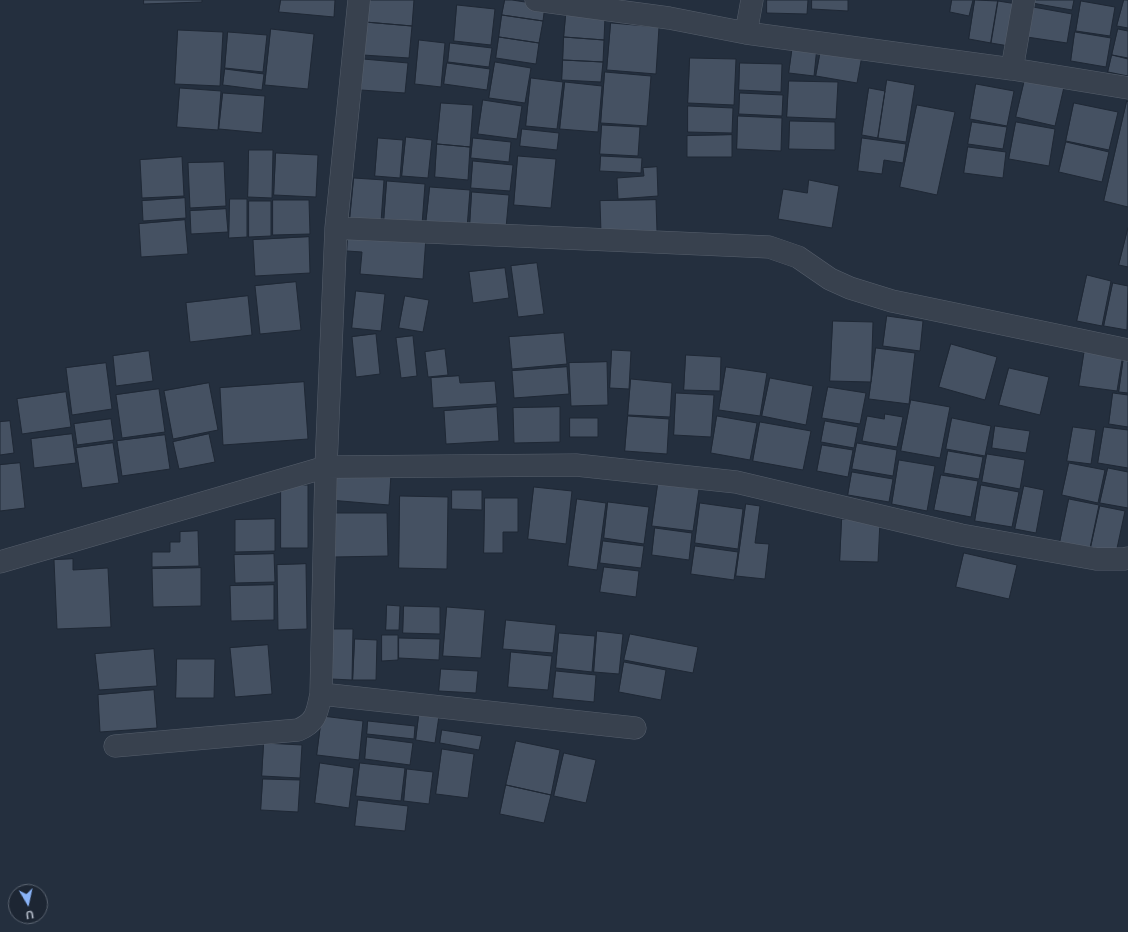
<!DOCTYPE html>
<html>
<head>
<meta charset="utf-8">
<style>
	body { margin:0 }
	#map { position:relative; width:1128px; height:932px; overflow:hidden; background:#242f3e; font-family:Helvetica,sans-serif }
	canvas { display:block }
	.north { position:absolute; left:8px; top:884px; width:40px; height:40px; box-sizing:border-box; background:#1d2633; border:1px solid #59626f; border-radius:50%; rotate:171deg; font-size:11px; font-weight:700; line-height:16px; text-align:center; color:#b4bcc9 }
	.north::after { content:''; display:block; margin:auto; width:14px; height:18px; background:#8ab4f8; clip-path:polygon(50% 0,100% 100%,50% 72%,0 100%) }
</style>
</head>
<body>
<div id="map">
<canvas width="1128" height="932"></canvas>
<div class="north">U</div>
</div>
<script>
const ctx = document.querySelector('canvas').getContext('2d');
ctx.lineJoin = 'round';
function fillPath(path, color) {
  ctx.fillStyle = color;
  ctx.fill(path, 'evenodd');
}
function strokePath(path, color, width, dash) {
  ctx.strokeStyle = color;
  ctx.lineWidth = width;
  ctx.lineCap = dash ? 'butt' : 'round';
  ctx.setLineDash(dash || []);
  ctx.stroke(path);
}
const building = new Path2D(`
	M 144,0 L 202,0 L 202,2 L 144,4 Z
	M 281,0 L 335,0 L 334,17 L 279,12 Z
	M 368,0 L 414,0 L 412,26 L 365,22 Z
	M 505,0 L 512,0 L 545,5 L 543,21 L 502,15 Z
	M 767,0 L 808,0 L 807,14 L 767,13 Z
	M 812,0 L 848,0 L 848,11 L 812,9 Z
	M 952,0 L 973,0 L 969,16 L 950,12 Z
	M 975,0 L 998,1 L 991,43 L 969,39 Z
	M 1033,0 L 1074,0 L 1072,10 L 1032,3 Z
	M 1124,0 L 1128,0 L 1128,28 L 1117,26 Z
	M 998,1 L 1017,4 L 1009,46 L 991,43 Z
	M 1081,1 L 1115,7 L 1110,36 L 1076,31 Z
	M 457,5 L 495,9 L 491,45 L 454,41 Z
	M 1033,7 L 1072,14 L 1067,43 L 1027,37 Z
	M 502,15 L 543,21 L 539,43 L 499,37 Z
	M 566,15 L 605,17 L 604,40 L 564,37 Z
	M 365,22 L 412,26 L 409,58 L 363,55 Z
	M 611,23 L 659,27 L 656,74 L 607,70 Z
	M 271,29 L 314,34 L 308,89 L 265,85 Z
	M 1118,29 L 1128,31 L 1128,58 L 1112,55 Z
	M 178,30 L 223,32 L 220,86 L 175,84 Z
	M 228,32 L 267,35 L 263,72 L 225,68 Z
	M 1075,32 L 1111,38 L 1106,67 L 1071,61 Z
	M 499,37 L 539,43 L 536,64 L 496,58 Z
	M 564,37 L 604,40 L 603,62 L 563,60 Z
	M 419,40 L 445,43 L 441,87 L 415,84 Z
	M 450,43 L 492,48 L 489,67 L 448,62 Z
	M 793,44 L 817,47 L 814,76 L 789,73 Z
	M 822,44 L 863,50 L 857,83 L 816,76 Z
	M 1112,55 L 1128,59 L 1128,76 L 1108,72 Z
	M 690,58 L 736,59 L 734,105 L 688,103 Z
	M 363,59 L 408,63 L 405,93 L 361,90 Z
	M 563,60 L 603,62 L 601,82 L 562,80 Z
	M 495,62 L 531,68 L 525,103 L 489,98 Z
	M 447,63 L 490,69 L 487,90 L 444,84 Z
	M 740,63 L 782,64 L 781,92 L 739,90 Z
	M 225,69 L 264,74 L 262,90 L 223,85 Z
	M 605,72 L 651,76 L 647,126 L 601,123 Z
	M 531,78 L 563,82 L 557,129 L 526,126 Z
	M 1025,79 L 1064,87 L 1055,126 L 1016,117 Z
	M 887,80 L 915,85 L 906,142 L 878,138 Z
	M 789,81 L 838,82 L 836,119 L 787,117 Z
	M 565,82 L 602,86 L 598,132 L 560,129 Z
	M 976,84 L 1014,91 L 1007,126 L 970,119 Z
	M 180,88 L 221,91 L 218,130 L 177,127 Z
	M 869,88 L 885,91 L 878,138 L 862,135 Z
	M 223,93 L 265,96 L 262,133 L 219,129 Z
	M 740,93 L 783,95 L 782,116 L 739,114 Z
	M 483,100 L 522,106 L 517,139 L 478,134 Z
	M 1127,101 L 1128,102 L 1128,207 L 1104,201 Z
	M 441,103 L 473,105 L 470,147 L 437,144 Z
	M 1074,103 L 1118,112 L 1109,150 L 1066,141 Z
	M 917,105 L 955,112 L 937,195 L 900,187 Z
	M 688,106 L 733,108 L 732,133 L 688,132 Z
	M 738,116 L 782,118 L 781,151 L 737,149 Z
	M 790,121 L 835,122 L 835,150 L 789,149 Z
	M 972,122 L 1007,127 L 1003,149 L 968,144 Z
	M 1016,122 L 1055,129 L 1049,166 L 1009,159 Z
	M 602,125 L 640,127 L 638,156 L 600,154 Z
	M 522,129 L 559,133 L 557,150 L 520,146 Z
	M 732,135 L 732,157 L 687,157 L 687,136 Z
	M 406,137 L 432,140 L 428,178 L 402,176 Z
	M 378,138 L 403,140 L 400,178 L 375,176 Z
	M 473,138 L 511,142 L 509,162 L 471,158 Z
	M 862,138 L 906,144 L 903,163 L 884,160 L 882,174 L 858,171 Z
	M 1066,142 L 1109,152 L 1102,182 L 1059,172 Z
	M 437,144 L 470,147 L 468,180 L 435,177 Z
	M 968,147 L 1006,152 L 1003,178 L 964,173 Z
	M 249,150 L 273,150 L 272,198 L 248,197 Z
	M 276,153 L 318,155 L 316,197 L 274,195 Z
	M 518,156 L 556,159 L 551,208 L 514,205 Z
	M 601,156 L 642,158 L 641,173 L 600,171 Z
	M 182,157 L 184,196 L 142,198 L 140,160 Z
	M 473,161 L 513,165 L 510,191 L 471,188 Z
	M 224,162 L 226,206 L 190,208 L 188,163 Z
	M 657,167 L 658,196 L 618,199 L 617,178 L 644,176 L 643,168 Z
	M 354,178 L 384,180 L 381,222 L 350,219 Z
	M 809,180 L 839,186 L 832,228 L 778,219 L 783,189 L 807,193 Z
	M 387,181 L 425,184 L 422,225 L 384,221 Z
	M 430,187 L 470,190 L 467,228 L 426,224 Z
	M 472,192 L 509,195 L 506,228 L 470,225 Z
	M 185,198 L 186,218 L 143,221 L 142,201 Z
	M 230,199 L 247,199 L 247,237 L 229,238 Z
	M 273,200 L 309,200 L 310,234 L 273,235 Z
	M 656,200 L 657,232 L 601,233 L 600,201 Z
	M 249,201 L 271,201 L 271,236 L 249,237 Z
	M 226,209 L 228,232 L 191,234 L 190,211 Z
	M 185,220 L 188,254 L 141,257 L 139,224 Z
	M 1128,228 L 1128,267 L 1119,265 Z
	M 348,232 L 426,237 L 423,279 L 360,274 L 362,252 L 347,251 Z
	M 309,237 L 310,273 L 255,276 L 253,240 Z
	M 537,263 L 544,314 L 518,317 L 511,266 Z
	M 505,268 L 509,298 L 473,303 L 469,272 Z
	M 1087,275 L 1111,281 L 1102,326 L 1077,321 Z
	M 296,282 L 301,330 L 260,334 L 255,286 Z
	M 1113,283 L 1128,286 L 1127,330 L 1104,326 Z
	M 356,291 L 385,294 L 381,331 L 352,328 Z
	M 248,296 L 252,335 L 190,342 L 186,303 Z
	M 405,296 L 429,300 L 423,332 L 399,328 Z
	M 887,316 L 923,321 L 920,351 L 883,346 Z
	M 833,321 L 873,322 L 871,382 L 830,381 Z
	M 564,333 L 567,364 L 512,369 L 509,337 Z
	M 376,334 L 380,374 L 356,377 L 352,337 Z
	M 413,336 L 417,376 L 401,378 L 396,338 Z
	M 951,344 L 997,357 L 985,400 L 939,387 Z
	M 876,348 L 915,353 L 909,404 L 869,399 Z
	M 1085,348 L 1123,354 L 1117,391 L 1079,386 Z
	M 445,349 L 448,375 L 428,377 L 425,352 Z
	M 612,350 L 631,351 L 629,389 L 610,388 Z
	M 149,351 L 153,381 L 116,386 L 113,356 Z
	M 686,355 L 721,357 L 720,391 L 684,390 Z
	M 1124,356 L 1128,357 L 1128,393 L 1119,392 Z
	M 607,362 L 608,405 L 571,406 L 569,363 Z
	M 106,363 L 112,409 L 72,415 L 66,368 Z
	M 567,367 L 569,394 L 514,398 L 512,371 Z
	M 726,367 L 767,373 L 760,416 L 719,410 Z
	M 1009,368 L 1049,377 L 1040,415 L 999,405 Z
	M 459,376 L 460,383 L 495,381 L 497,404 L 433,408 L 431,378 Z
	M 770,378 L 813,386 L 806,425 L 762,416 Z
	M 631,379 L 672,383 L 670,417 L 628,415 Z
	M 304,382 L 308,439 L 223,445 L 220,388 Z
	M 209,383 L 218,430 L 173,439 L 164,391 Z
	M 828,387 L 866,393 L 860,424 L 822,418 Z
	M 159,389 L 165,432 L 122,438 L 116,395 Z
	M 66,392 L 71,427 L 22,434 L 17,399 Z
	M 676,393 L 714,395 L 711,437 L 674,435 Z
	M 1113,393 L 1128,395 L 1128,427 L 1109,424 Z
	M 911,400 L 950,407 L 940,458 L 901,451 Z
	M 497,407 L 499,441 L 446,444 L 444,411 Z
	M 560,407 L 560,442 L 514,443 L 513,408 Z
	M 885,414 L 903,417 L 897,447 L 862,441 L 867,416 L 884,419 Z
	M 628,416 L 669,419 L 667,454 L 625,451 Z
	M 717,416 L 757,423 L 750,460 L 711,453 Z
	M 570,418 L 598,418 L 598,437 L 570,437 Z
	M 952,418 L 991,426 L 985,456 L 946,449 Z
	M 111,419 L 114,440 L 77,445 L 74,424 Z
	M 10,421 L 14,453 L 0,455 L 0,422 Z
	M 825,421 L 858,427 L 854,448 L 821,442 Z
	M 760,422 L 811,431 L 803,470 L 753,461 Z
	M 995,426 L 1030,431 L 1026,453 L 992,448 Z
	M 1073,427 L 1096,430 L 1091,464 L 1067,461 Z
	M 1104,427 L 1128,430 L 1128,468 L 1098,463 Z
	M 72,434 L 76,463 L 34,468 L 31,439 Z
	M 209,434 L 215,462 L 179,469 L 173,442 Z
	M 165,435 L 170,469 L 122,476 L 117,441 Z
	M 113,443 L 119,483 L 82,488 L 76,448 Z
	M 857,443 L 897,450 L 893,476 L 852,469 Z
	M 822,445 L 853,450 L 848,477 L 817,471 Z
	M 948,451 L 983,457 L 979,479 L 944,473 Z
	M 987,454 L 1025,460 L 1020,489 L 982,482 Z
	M 899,460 L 935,466 L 927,511 L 892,504 Z
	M 20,463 L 25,508 L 0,511 L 0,465 Z
	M 1069,463 L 1105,470 L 1098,503 L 1062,495 Z
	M 1108,468 L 1128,472 L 1128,508 L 1100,503 Z
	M 331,470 L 391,474 L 389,505 L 329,500 Z
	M 852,472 L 893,479 L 889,502 L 848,495 Z
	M 941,475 L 978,481 L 971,517 L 934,510 Z
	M 658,484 L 699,489 L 693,531 L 652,526 Z
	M 281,485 L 308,485 L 308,548 L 281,548 Z
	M 981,485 L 1019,492 L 1012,527 L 975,521 Z
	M 1024,486 L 1044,490 L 1036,533 L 1015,529 Z
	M 534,487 L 572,491 L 566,544 L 528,539 Z
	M 452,490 L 482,490 L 482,510 L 452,509 Z
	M 400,496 L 448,497 L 447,569 L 399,568 Z
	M 485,498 L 518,498 L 518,532 L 503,532 L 503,553 L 484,553 Z
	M 577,499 L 606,503 L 597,570 L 568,566 Z
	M 1069,499 L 1099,505 L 1090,548 L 1060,542 Z
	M 608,502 L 649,507 L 644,544 L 604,538 Z
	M 700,503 L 743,509 L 738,549 L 695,543 Z
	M 746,504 L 760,506 L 755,543 L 769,544 L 765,579 L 736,576 Z
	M 1100,506 L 1125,511 L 1116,553 L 1091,547 Z
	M 333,513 L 387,513 L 388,556 L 334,557 Z
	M 275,519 L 275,551 L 235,552 L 235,520 Z
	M 842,519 L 880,521 L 878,562 L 840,561 Z
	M 655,528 L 692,533 L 689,560 L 652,555 Z
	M 198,531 L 199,566 L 152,567 L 152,552 L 170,552 L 170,542 L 180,542 L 180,532 Z
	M 603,541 L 644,546 L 641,568 L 600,563 Z
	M 695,546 L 738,552 L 734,580 L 691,574 Z
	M 964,553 L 1017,565 L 1009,599 L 956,587 Z
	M 274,554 L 275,582 L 235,583 L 234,555 Z
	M 73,559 L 73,570 L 108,568 L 111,627 L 57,629 L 54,560 Z
	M 306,564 L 307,629 L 278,630 L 277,565 Z
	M 604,567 L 639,571 L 636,597 L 600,592 Z
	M 201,568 L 201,606 L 153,607 L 152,569 Z
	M 274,585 L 274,620 L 231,621 L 230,586 Z
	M 387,605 L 400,606 L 399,630 L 386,630 Z
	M 404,606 L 440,607 L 440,634 L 403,633 Z
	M 447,607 L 485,610 L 481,658 L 443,656 Z
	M 506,620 L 556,625 L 553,653 L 503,649 Z
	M 331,629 L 353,629 L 352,680 L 331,679 Z
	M 597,631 L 623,634 L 619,674 L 594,672 Z
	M 559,633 L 595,636 L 592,672 L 556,668 Z
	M 630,634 L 698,647 L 693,673 L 624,660 Z
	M 382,635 L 398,635 L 398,660 L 382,661 Z
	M 399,638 L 440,639 L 439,660 L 399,658 Z
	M 355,639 L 377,640 L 376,680 L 353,680 Z
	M 268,645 L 272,694 L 235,697 L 230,648 Z
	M 154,649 L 157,686 L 99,690 L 95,654 Z
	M 511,652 L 552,656 L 548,690 L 508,687 Z
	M 177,659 L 215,659 L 214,698 L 176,698 Z
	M 624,662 L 666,670 L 661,700 L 619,692 Z
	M 441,669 L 478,671 L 476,693 L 439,691 Z
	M 556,671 L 596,675 L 594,702 L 553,698 Z
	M 154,690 L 157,728 L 100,732 L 98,695 Z
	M 420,707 L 440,709 L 435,743 L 416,740 Z
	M 322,716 L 363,721 L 359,760 L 317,755 Z
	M 368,721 L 415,726 L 414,739 L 367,734 Z
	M 442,730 L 482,736 L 479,750 L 440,743 Z
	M 367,737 L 413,743 L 410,765 L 365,759 Z
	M 516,741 L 560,750 L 551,795 L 506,785 Z
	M 264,743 L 302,745 L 300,778 L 262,776 Z
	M 442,749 L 474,754 L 468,798 L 436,794 Z
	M 564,753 L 596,760 L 586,803 L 554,796 Z
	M 320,763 L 354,768 L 349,808 L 315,803 Z
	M 360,763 L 405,768 L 401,801 L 356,796 Z
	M 407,769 L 433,772 L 429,804 L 404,801 Z
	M 263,779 L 300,780 L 298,812 L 261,810 Z
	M 506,785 L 551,795 L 544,823 L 500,814 Z
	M 358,800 L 408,806 L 405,831 L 355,826 Z`);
fillPath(building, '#455162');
strokePath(building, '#1f2835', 1);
const street = new Path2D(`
	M 536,0 L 669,18 L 746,33 L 1012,69 L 1128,88
	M 746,33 L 752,0
	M 1012,69 L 1024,0
	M 336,228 L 769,247 L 798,257 L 830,279 L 850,288 L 892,301 L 1128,350
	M 0,562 L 326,467 L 336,228 L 359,0
	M 321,694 L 635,728
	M 115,746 L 298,730 C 317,722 317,712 321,694 L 326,467 L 576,465 L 736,482 L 961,535 L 1096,559 L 1124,559 L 1128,558`);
strokePath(street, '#565f6c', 23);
strokePath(street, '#38414e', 22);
</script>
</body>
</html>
